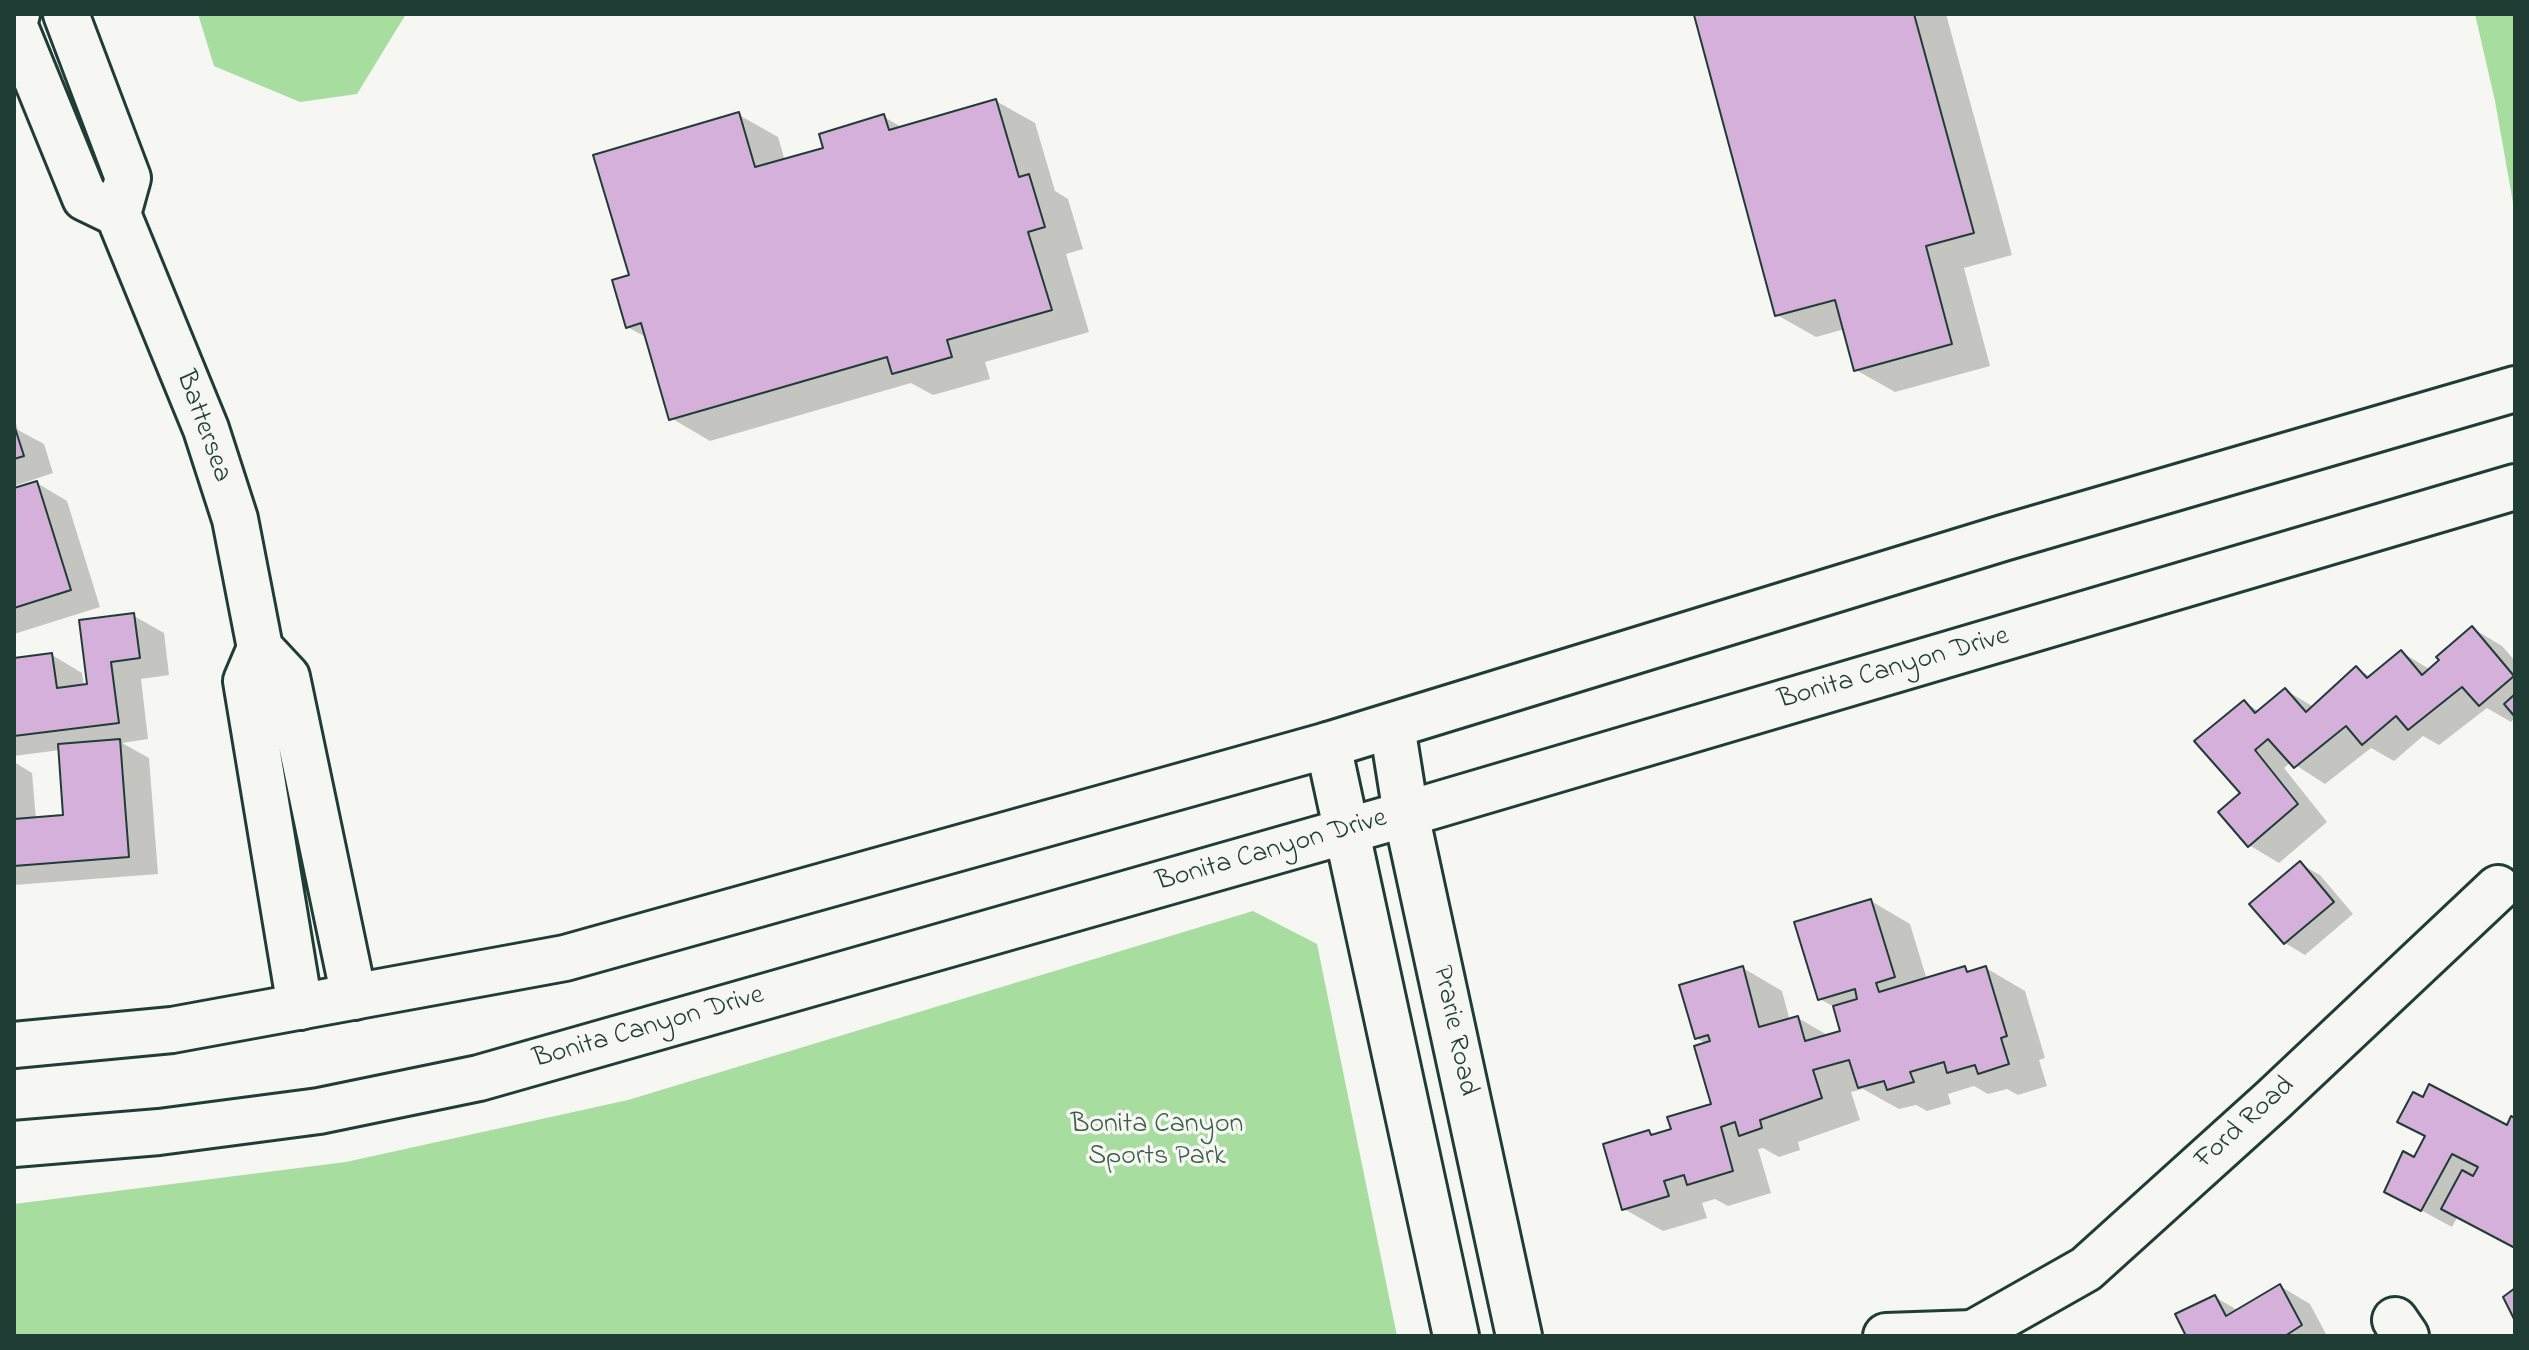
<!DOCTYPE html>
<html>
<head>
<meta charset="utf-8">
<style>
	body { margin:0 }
	#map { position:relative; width:2529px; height:1350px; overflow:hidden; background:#f6f6f2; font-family:"Indie Flower",sans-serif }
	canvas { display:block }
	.frame { position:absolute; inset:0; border:16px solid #1f3d34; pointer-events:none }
</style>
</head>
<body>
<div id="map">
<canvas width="2529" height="1350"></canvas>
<div class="frame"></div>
</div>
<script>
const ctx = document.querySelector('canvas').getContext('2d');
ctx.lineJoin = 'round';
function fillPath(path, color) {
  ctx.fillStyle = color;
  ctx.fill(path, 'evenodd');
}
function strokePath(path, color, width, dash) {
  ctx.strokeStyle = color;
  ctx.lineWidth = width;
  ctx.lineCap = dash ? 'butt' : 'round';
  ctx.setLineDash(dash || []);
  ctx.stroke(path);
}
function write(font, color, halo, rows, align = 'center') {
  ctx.font = font + ' "Indie Flower",sans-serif';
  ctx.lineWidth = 7;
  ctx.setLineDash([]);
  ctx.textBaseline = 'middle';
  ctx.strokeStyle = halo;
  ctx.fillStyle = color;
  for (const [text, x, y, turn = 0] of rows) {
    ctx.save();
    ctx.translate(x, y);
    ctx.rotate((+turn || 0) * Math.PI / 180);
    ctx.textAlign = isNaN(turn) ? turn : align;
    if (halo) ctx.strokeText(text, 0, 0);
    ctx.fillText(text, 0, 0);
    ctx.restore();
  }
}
fillPath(new Path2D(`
	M 198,14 L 406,14 L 357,94 L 300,102 L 214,66 Z
	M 2475,14 L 2515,14 L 2515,214 L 2495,101 Z
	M 1253,911 L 1317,944 L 1397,1336 L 14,1336 L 14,1204 L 346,1162 L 628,1100 Z`), '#a8dda0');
fillPath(new Path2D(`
	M 1705,14 L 1946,14 L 2012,255 L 1964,268 L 1990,366 L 1895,392 L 1856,370 L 1845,329 L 1816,337 L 1777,315 L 1696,16 Z
	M 996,101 L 1035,123 L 1055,191 L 1068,199 L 1083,249 L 1066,254 L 1089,332 L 985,362 L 990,379 L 933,395 L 911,383 L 710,441 L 671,418 L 648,338 L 627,327 L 631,277 L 739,115 L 778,137 L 785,161 L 825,149 L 884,117 L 903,128 Z
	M 14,416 L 18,430 L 44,444 L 53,473 L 14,486 Z
	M 37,483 L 67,501 L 100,607 L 14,634 L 14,490 Z
	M 134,616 L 164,633 L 169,675 L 141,679 L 148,739 L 122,743 L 149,758 L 158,874 L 14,885 L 14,762 L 32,773 L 36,819 L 65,817 L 60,750 L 14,756 L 14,660 L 52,655 L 82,673 L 84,686 L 89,686 Z
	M 2472,628 L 2502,646 L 2515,661 L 2515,718 L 2511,722 L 2487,708 L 2439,745 L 2423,736 L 2394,761 L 2371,748 L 2325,784 L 2291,762 L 2284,768 L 2327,822 L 2279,863 L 2249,845 L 2243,793 L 2244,702 L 2260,712 L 2285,690 L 2314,707 L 2356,668 L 2371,677 L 2401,652 L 2431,670 Z
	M 2300,864 L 2320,875 L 2353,914 L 2305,955 L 2285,943 Z
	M 1871,901 L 1910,924 L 1927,980 L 1965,968 L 1972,973 L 1986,968 L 2025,991 L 2045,1058 L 2039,1060 L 2047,1086 L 2018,1095 L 2007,1089 L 1988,1094 L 1974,1086 L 1948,1094 L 1951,1104 L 1927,1111 L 1916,1105 L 1899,1109 L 1863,1089 L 1851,1092 L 1860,1120 L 1798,1142 L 1800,1150 L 1779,1157 L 1763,1148 L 1758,1149 L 1771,1193 L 1728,1206 L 1715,1199 L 1702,1203 L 1707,1218 L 1663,1231 L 1624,1209 L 1649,1132 L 1656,1136 L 1673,1130 L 1714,1105 L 1707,1044 L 1696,1038 L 1743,968 L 1782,991 L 1790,1021 L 1798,1018 L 1829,1036 L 1843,1032 L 1836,1008 L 1820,999 Z
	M 2515,1121 L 2515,1247 L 2458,1216 L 2452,1227 L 2417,1208 L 2415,1159 L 2508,1128 Z
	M 2280,1286 L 2310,1304 L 2327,1336 L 2188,1336 L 2215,1297 L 2239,1311 Z`), '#0003');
const building = new Path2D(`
	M 1914,14 L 1974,233 L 1926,246 L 1952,344 L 1854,371 L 1835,300 L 1775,316 L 1694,15 Z
	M 996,99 L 1019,177 L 1029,174 L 1045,227 L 1028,232 L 1052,310 L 947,340 L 952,357 L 892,374 L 887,357 L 669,420 L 641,323 L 626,328 L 612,280 L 629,275 L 593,155 L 739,112 L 755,167 L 823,148 L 819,134 L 884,114 L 889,130 Z
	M 14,425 L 24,456 L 14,459 Z
	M 37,481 L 71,590 L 14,608 L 14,488 Z
	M 134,613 L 140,658 L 111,662 L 119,723 L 14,736 L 14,658 L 52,653 L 57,688 L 87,684 L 79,620 Z
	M 2472,626 L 2514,676 L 2479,706 L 2462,687 L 2408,730 L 2396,716 L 2362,745 L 2346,726 L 2294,768 L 2268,739 L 2255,750 L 2298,804 L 2248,847 L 2218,812 L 2240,793 L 2194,741 L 2244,700 L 2255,713 L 2285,688 L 2306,712 L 2356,666 L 2367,678 L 2401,650 L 2422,675 L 2439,660 L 2436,657 Z
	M 2515,694 L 2515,717 L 2504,704 Z
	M 120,739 L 129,857 L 14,866 L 14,819 L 63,815 L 58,744 Z
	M 2300,861 L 2334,902 L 2284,944 L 2249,904 Z
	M 1871,899 L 1895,977 L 1876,983 L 1879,992 L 1965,966 L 1967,972 L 1986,966 L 2007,1036 L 2001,1038 L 2009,1064 L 1978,1074 L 1975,1065 L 1947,1073 L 1944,1062 L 1910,1072 L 1914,1082 L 1887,1090 L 1884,1081 L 1858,1088 L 1849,1060 L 1813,1070 L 1822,1098 L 1760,1120 L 1762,1128 L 1739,1136 L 1735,1122 L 1721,1127 L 1733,1171 L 1687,1185 L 1684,1175 L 1664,1181 L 1669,1196 L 1622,1210 L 1603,1144 L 1649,1130 L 1651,1135 L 1671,1129 L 1667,1117 L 1711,1104 L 1694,1046 L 1710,1041 L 1708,1035 L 1695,1039 L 1679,985 L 1743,966 L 1759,1027 L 1798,1016 L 1805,1041 L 1840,1031 L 1833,1006 L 1857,999 L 1855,989 L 1818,1000 L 1794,922 Z
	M 2429,1084 L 2507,1125 L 2511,1116 L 2515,1118 L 2515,1248 L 2441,1209 L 2462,1170 L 2473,1176 L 2478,1167 L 2452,1154 L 2421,1211 L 2384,1192 L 2403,1151 L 2414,1157 L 2425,1136 L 2397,1122 L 2413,1092 L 2423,1097 Z
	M 2280,1284 L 2302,1325 L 2285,1336 L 2186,1336 L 2175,1314 L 2215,1295 L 2226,1316 Z
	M 2515,1288 L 2515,1321 L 2503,1297 Z`);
fillPath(building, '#d5b0da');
strokePath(building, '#1f3d34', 2);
const minor = new Path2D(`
	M 17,14 L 14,24 L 85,198 L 118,214
	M 66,14 L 128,178 L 118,214 L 206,429 L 235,519 L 260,648 L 287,677 L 354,997
	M 260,648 L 246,681 L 300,1007
	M 2395,1320 L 2406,1336
	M 1973,1333 L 2086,1269 L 2273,1100 L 2498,888`);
const tertiary = new Path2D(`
	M 1392,726 L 1406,814 L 1519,1336
	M 1328,745 L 1456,1336
	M 1886,1336 L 1973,1333`);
const secondary = new Path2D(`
	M 14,1045 L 172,1030 L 565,958 L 1328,745 L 2003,538 L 2515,389
	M 14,1144 L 159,1132 L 319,1111 L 479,1078 L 1406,814 L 2515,487`);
strokePath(minor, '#1f3d34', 50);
strokePath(tertiary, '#1f3d34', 50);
strokePath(secondary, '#1f3d34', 50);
strokePath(minor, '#f6f6f2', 44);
strokePath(tertiary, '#f6f6f2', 44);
strokePath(secondary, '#f6f6f2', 44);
write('28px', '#1f3d34', '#f6f6f2', [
	["Battersea",202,427,70],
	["Bonita Canyon Drive",1894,670,-16],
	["Bonita Canyon Drive",1272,852,-16],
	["Bonita Canyon Drive",649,1029,-16],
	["Prarie Road",1453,1031,78],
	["Ford Road",2246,1124,-42]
]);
write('28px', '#3a5d4a', '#f6f6f2', [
	["Bonita Canyon",1157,1126],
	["Sports Park",1157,1158]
]);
</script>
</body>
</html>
